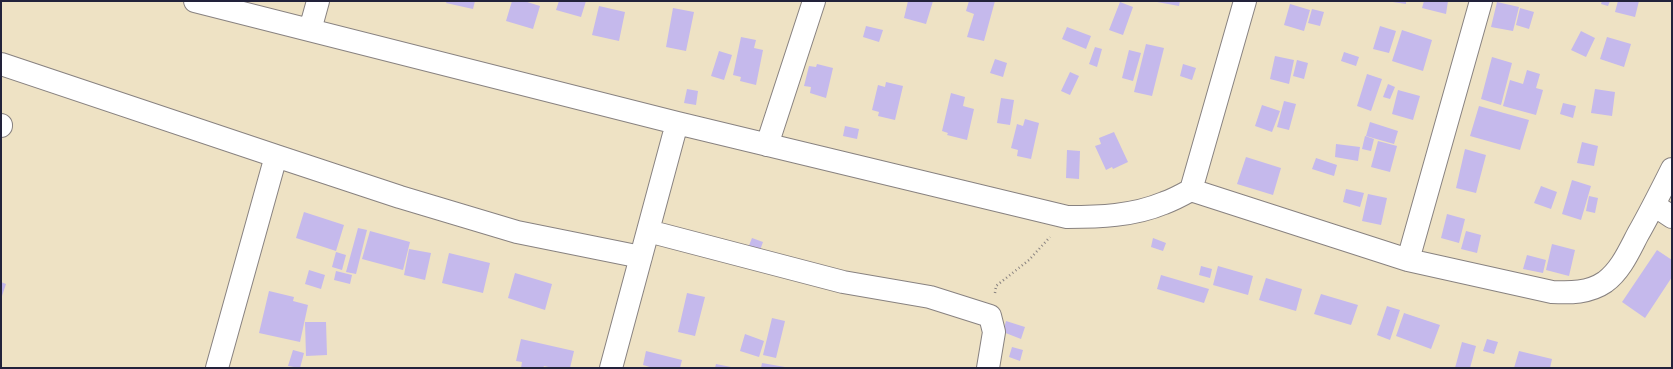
<!DOCTYPE html>
<html>
<head>
<meta charset="utf-8">
<style>
	body { margin:0 }
	#map { position:relative; width:1673px; height:369px; overflow:hidden; background:#eee2c4; font-family:"Sorts Mill Goudy",serif }
	canvas { display:block }
	.frame { position:absolute; inset:0; border:2px solid #22223b; pointer-events:none }
</style>
</head>
<body>
<div id="map">
<canvas width="1673" height="369"></canvas>
<div class="frame"></div>
</div>
<script>
const ctx = document.querySelector('canvas').getContext('2d');
ctx.lineJoin = 'round';
function fillPath(path, color) {
  ctx.fillStyle = color;
  ctx.fill(path, 'evenodd');
}
function strokePath(path, color, width, dash) {
  ctx.strokeStyle = color;
  ctx.lineWidth = width;
  ctx.lineCap = dash ? 'butt' : 'round';
  ctx.setLineDash(dash || []);
  ctx.stroke(path);
}
fillPath(new Path2D(`
	M 447,1 L 475,1 L 473,9 L 446,3 Z
	M 512,1 L 524,1 L 540,6 L 533,29 L 506,21 Z
	M 559,1 L 586,1 L 581,17 L 556,10 Z
	M 908,1 L 933,1 L 926,24 L 904,18 Z
	M 969,1 L 995,1 L 984,41 L 967,37 L 974,14 L 966,11 Z
	M 1157,1 L 1180,1 L 1179,6 L 1157,2 Z
	M 1386,1 L 1406,1 L 1406,4 Z
	M 1424,1 L 1448,1 L 1446,14 L 1422,8 Z
	M 1602,1 L 1610,1 L 1608,6 L 1601,4 Z
	M 1618,1 L 1639,1 L 1635,17 L 1615,12 Z
	M 1120,2 L 1133,7 L 1123,35 L 1109,30 Z
	M 1497,2 L 1519,7 L 1513,31 L 1491,27 Z
	M 1290,4 L 1310,10 L 1304,31 L 1284,25 Z
	M 599,6 L 625,12 L 619,41 L 592,35 Z
	M 673,8 L 694,12 L 686,51 L 666,47 Z
	M 1520,8 L 1534,12 L 1529,29 L 1516,25 Z
	M 1312,9 L 1324,12 L 1320,26 L 1308,23 Z
	M 866,26 L 883,30 L 879,42 L 863,37 Z
	M 1380,26 L 1396,31 L 1389,53 L 1373,49 Z
	M 1067,27 L 1091,36 L 1086,49 L 1062,39 Z
	M 1402,30 L 1432,40 L 1423,71 L 1392,61 Z
	M 1581,31 L 1595,38 L 1586,57 L 1571,50 Z
	M 741,37 L 756,40 L 754,48 L 763,50 L 756,85 L 740,81 L 741,77 L 733,75 Z
	M 1607,37 L 1631,44 L 1624,67 L 1600,59 Z
	M 1146,44 L 1164,48 L 1152,96 L 1134,92 Z
	M 1095,47 L 1102,49 L 1097,67 L 1089,64 Z
	M 1129,50 L 1141,53 L 1133,81 L 1122,78 Z
	M 719,51 L 732,55 L 724,80 L 711,76 Z
	M 1344,52 L 1359,57 L 1356,66 L 1341,61 Z
	M 1275,56 L 1294,60 L 1289,84 L 1270,79 Z
	M 1492,57 L 1512,63 L 1501,105 L 1481,99 Z
	M 995,59 L 1007,63 L 1003,77 L 990,73 Z
	M 1297,60 L 1308,63 L 1304,79 L 1293,76 Z
	M 817,64 L 833,68 L 826,98 L 810,93 L 811,87 L 804,86 L 809,66 L 816,67 Z
	M 1183,64 L 1196,68 L 1192,80 L 1180,76 Z
	M 1527,70 L 1540,74 L 1536,88 L 1543,90 L 1536,115 L 1503,106 L 1510,80 L 1523,84 Z
	M 1070,72 L 1079,76 L 1070,95 L 1061,91 Z
	M 1367,74 L 1382,79 L 1371,111 L 1357,106 Z
	M 886,82 L 903,86 L 895,120 L 878,116 L 879,112 L 872,110 L 878,85 L 885,87 Z
	M 1388,84 L 1395,87 L 1390,99 L 1383,97 Z
	M 687,89 L 698,91 L 696,105 L 684,103 Z
	M 1595,89 L 1615,92 L 1612,116 L 1591,113 Z
	M 1398,90 L 1420,96 L 1413,120 L 1392,114 Z
	M 951,93 L 965,97 L 963,106 L 974,109 L 967,140 L 947,135 L 948,133 L 942,131 Z
	M 1001,98 L 1014,100 L 1010,125 L 997,123 Z
	M 1284,101 L 1296,104 L 1289,130 L 1277,127 Z
	M 1563,103 L 1576,106 L 1573,118 L 1560,114 Z
	M 1262,105 L 1280,111 L 1272,132 L 1255,126 Z
	M 1479,106 L 1529,120 L 1520,150 L 1470,136 Z
	M 1025,119 L 1039,123 L 1031,159 L 1017,156 L 1018,150 L 1011,148 L 1017,124 L 1023,126 Z
	M 1370,122 L 1398,131 L 1394,144 L 1366,136 Z
	M 845,126 L 859,129 L 857,139 L 843,136 Z
	M 1114,132 L 1128,162 L 1113,169 L 1112,167 L 1106,170 L 1095,146 L 1101,144 L 1099,138 Z
	M 1365,136 L 1374,139 L 1371,151 L 1362,149 Z
	M 1378,141 L 1397,146 L 1390,172 L 1371,167 Z
	M 1582,142 L 1598,146 L 1594,166 L 1577,163 Z
	M 1336,144 L 1360,147 L 1358,161 L 1335,157 Z
	M 1465,149 L 1486,155 L 1476,193 L 1456,188 Z
	M 1067,150 L 1080,151 L 1079,179 L 1066,178 Z
	M 1246,157 L 1281,168 L 1273,195 L 1237,184 Z
	M 1316,158 L 1337,165 L 1334,176 L 1312,169 Z
	M 1572,180 L 1591,186 L 1581,220 L 1562,214 Z
	M 1541,186 L 1557,192 L 1551,209 L 1534,203 Z
	M 1346,189 L 1364,193 L 1360,207 L 1343,202 Z
	M 1368,194 L 1387,198 L 1381,225 L 1362,221 Z
	M 1589,196 L 1598,198 L 1595,213 L 1586,211 Z
	M 304,212 L 344,225 L 336,251 L 296,238 Z
	M 1447,214 L 1465,219 L 1459,243 L 1441,238 Z
	M 358,228 L 367,230 L 356,274 L 346,272 Z
	M 370,231 L 410,242 L 403,270 L 362,259 Z
	M 1466,231 L 1481,235 L 1477,253 L 1461,249 Z
	M 752,238 L 763,242 L 759,253 L 748,248 Z
	M 1153,238 L 1166,243 L 1163,251 L 1151,247 Z
	M 1552,244 L 1575,250 L 1569,276 L 1546,270 Z
	M 409,249 L 431,253 L 425,280 L 404,275 Z
	M 1657,250 L 1672,260 L 1672,277 L 1645,318 L 1622,302 Z
	M 336,252 L 346,255 L 342,270 L 332,267 Z
	M 449,253 L 490,263 L 483,293 L 442,283 Z
	M 1527,255 L 1546,260 L 1543,273 L 1523,269 Z
	M 1201,266 L 1212,269 L 1210,278 L 1199,275 Z
	M 1218,266 L 1253,276 L 1248,295 L 1213,285 Z
	M 309,270 L 325,275 L 321,289 L 305,284 Z
	M 336,271 L 352,275 L 350,284 L 334,280 Z
	M 515,273 L 552,284 L 545,310 L 508,298 Z
	M 1161,275 L 1209,289 L 1204,303 L 1157,289 Z
	M 1266,278 L 1302,289 L 1296,311 L 1259,300 Z
	M 1,282 L 6,284 L 1,299 Z
	M 269,291 L 294,297 L 293,301 L 308,305 L 300,342 L 259,333 Z
	M 687,293 L 705,297 L 695,336 L 678,332 Z
	M 1321,294 L 1358,305 L 1351,325 L 1314,314 Z
	M 1387,306 L 1400,310 L 1390,340 L 1377,335 Z
	M 1404,313 L 1440,325 L 1431,349 L 1396,336 Z
	M 772,318 L 785,321 L 776,358 L 763,355 Z
	M 1006,321 L 1025,327 L 1021,339 L 1003,332 Z
	M 305,322 L 326,322 L 327,355 L 306,356 Z
	M 745,334 L 764,341 L 759,357 L 740,351 Z
	M 521,339 L 574,351 L 570,368 L 553,368 L 544,366 L 543,368 L 521,368 L 522,362 L 516,361 Z
	M 1487,339 L 1498,342 L 1494,354 L 1483,351 Z
	M 1462,342 L 1476,346 L 1470,368 L 1455,368 Z
	M 1012,347 L 1023,350 L 1020,361 L 1009,357 Z
	M 293,350 L 304,353 L 300,368 L 288,366 Z
	M 646,351 L 682,360 L 680,368 L 653,368 L 643,365 Z
	M 1519,351 L 1552,359 L 1550,368 L 1514,368 Z
	M 762,363 L 785,367 L 785,368 L 761,368 Z
	M 716,364 L 731,367 L 731,368 L 715,368 Z`), '#c5b9ec');
const minor = new Path2D(`
	M 195,1 L 677,123 L 1067,217 C 1099,217 1133,216 1164,203 C 1173,200 1182,195 1191,190 L 1245,1
	M 310,30 L 318,1
	M 1,64 L 276,156 L 217,368
	M 1,125 L 1,126
	M 767,145 L 814,1
	M 276,156 L 400,197 L 517,232 L 641,257
	M 1191,190 L 1408,260 L 1552,292 C 1570,293 1589,293 1605,282 C 1621,270 1629,251 1638,234 C 1650,213 1661,191 1672,169
	M 1654,205 L 1672,217
	M 648,231 L 843,282 L 930,297 L 990,316 L 994,332 L 988,368
	M 1408,260 L 1481,1
	M 611,368 L 677,123`);
strokePath(minor, '#888280', 24);
strokePath(new Path2D(`
	M 995,293 L 996,286 L 1029,260 L 1050,237`), '#888280', 2.5, [1, 3]);
strokePath(minor, '#fff', 22);
</script>
</body>
</html>
